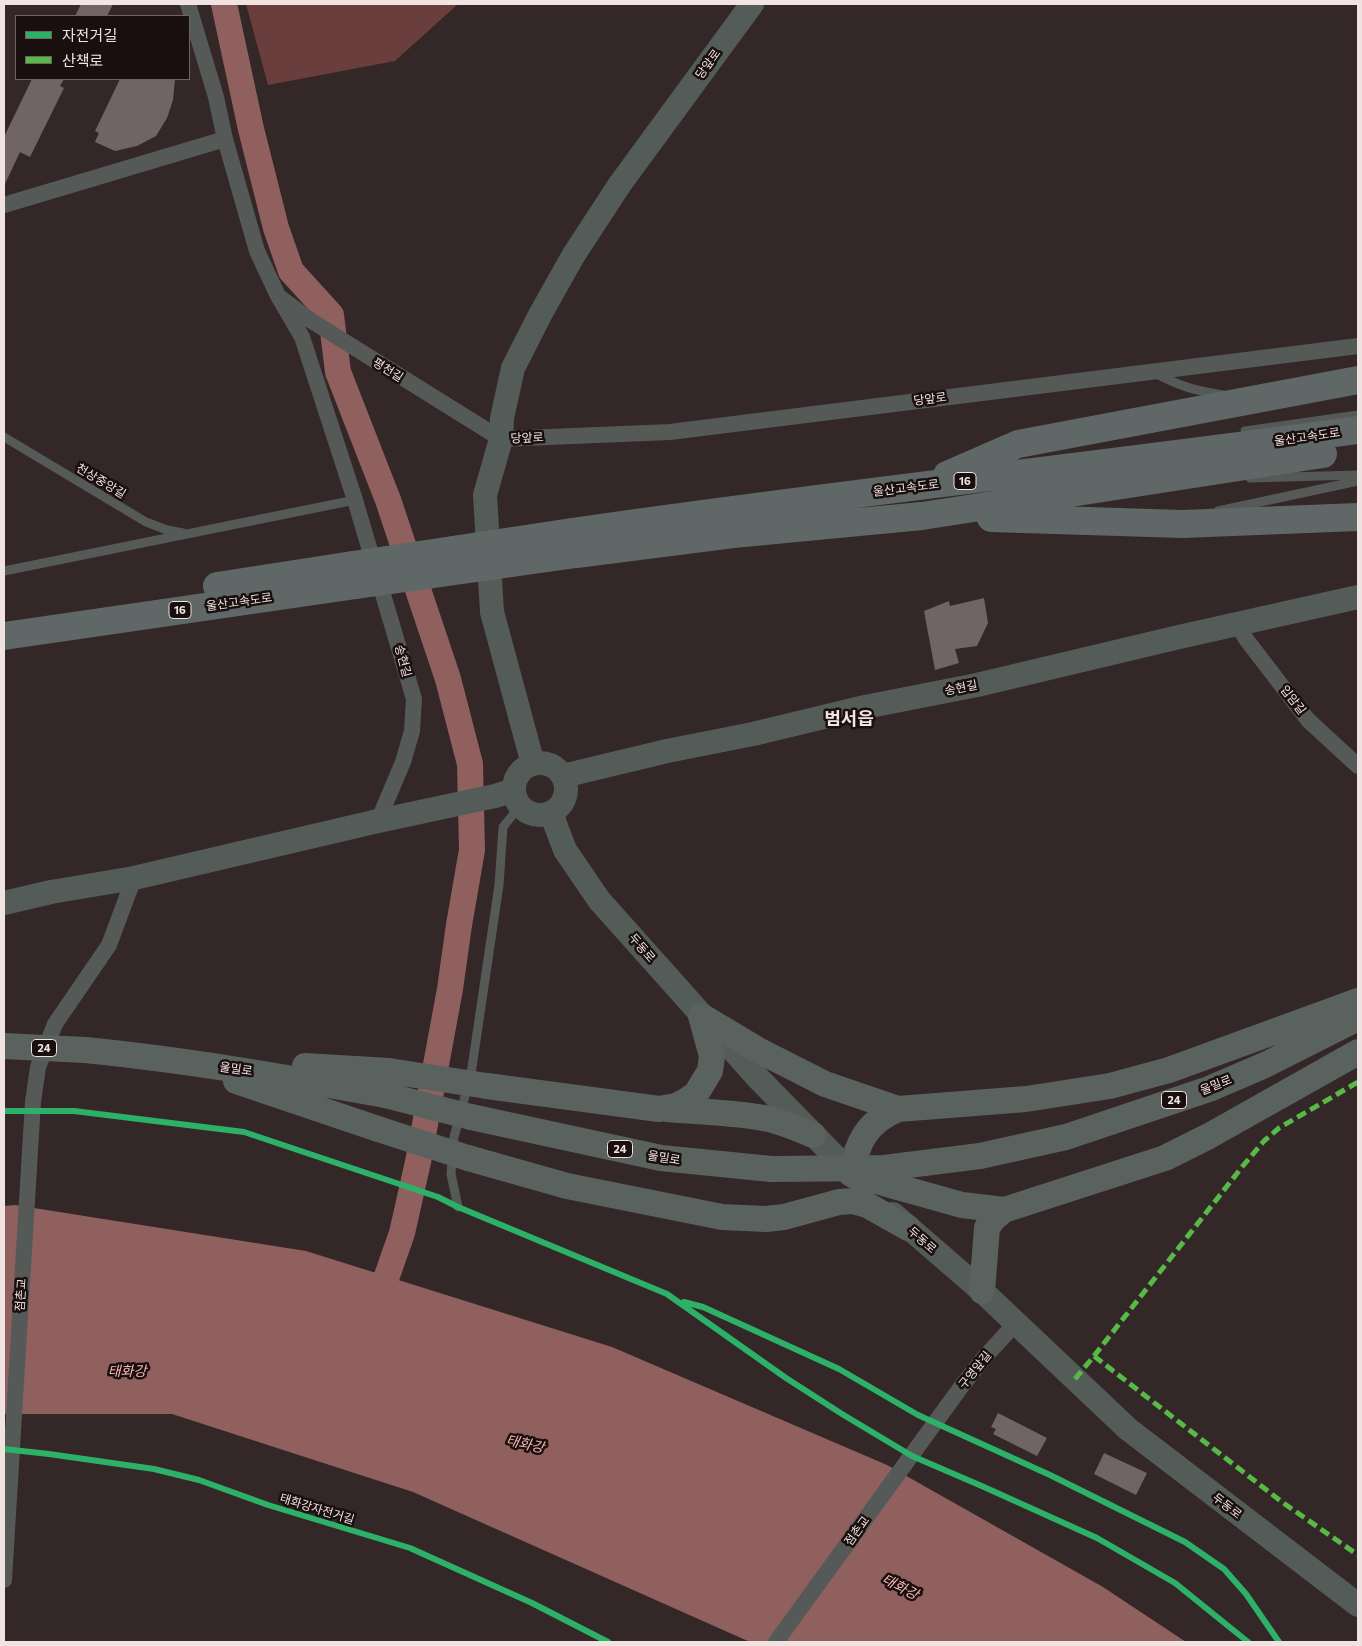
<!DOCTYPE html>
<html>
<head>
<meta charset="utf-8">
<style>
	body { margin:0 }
	#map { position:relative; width:1362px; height:1646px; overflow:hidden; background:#332727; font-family:Commissioner,"Noto Sans KR",sans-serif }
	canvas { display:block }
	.frame { position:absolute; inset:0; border:5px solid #f1e3e1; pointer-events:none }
	.legend { position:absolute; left:15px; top:15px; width:175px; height:65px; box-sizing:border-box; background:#190f0f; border:1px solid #6f6463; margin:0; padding:6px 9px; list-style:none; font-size:15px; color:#f1e3e1 }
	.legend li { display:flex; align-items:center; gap:10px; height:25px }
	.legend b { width:25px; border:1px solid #6f6463 }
</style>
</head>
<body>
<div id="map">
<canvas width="1362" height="1646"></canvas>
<div class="frame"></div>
<ul class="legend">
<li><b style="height:6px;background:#2db169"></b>자전거길</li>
<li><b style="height:6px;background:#58b947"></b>산책로</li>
</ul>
</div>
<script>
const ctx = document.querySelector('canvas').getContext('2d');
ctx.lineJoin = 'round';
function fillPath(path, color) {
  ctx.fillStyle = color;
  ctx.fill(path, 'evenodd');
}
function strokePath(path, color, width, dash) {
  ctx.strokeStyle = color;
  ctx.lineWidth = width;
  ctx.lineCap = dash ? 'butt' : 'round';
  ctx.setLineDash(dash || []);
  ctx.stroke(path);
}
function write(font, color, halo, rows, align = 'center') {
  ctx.font = font + ' Commissioner,"Noto Sans KR",sans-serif';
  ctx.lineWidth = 5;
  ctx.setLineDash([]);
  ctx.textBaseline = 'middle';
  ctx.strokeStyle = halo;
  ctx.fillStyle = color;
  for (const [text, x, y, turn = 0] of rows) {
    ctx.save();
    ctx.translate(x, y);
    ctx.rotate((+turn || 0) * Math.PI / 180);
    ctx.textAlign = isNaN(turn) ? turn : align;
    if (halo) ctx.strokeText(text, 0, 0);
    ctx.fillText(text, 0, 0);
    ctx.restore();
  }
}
fillPath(new Path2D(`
	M 246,4 L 458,4 L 395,61 L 268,85 Z`), '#693e3c');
fillPath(new Path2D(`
	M 15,1205 L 306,1251 L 612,1347 L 887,1465 L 1103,1587 L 1186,1642 L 750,1642 L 413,1492 L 172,1414 L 4,1414 L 4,1206 Z`), '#90605e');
strokePath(new Path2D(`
	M 224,4 L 251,129 L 276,228 L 291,271 L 331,315 L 338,372 L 388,500 L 448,679 L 470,764 L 472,850 L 459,925 L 450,989 L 418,1162 L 402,1233 L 375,1310`), '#90605e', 26);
fillPath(new Path2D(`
	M 81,4 L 113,4 L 107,16 L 75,16 Z
	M 32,79 L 64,79 L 60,86 L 64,88 L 30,157 L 20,152 L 4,186 L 4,137 Z
	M 120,79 L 175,79 L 173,100 L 167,118 L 156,136 L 137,146 L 115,151 L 95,142 L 99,133 L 95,131 Z
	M 984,598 L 988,623 L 977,646 L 955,649 L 959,663 L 935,670 L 924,611 L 949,601 L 950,606 Z
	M 998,1413 L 1047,1438 L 1037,1456 L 993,1434 L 996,1429 L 991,1427 Z
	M 1104,1453 L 1147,1473 L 1136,1495 L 1094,1474 Z`), '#706564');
strokePath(new Path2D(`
	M 1155,373 C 1179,386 1196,391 1223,395
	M 1245,431 L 1358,415
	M 4,437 L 146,522 L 167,530 L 183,533
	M 1250,478 L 1358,475
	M 1218,511 L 1358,481
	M 4,571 L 355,500
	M 458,1207 L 451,1174 L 454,1137 L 471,1074 L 499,885 L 503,827 L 520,806`), '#555958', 9);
strokePath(new Path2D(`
	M 188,4 L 216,97 L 225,139 L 257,251 L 278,296 L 302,337 L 355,500 L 414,699 L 412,731 L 403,762 L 378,821
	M 4,205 L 225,139
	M 278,296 L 310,320 L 501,439 L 670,432 L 1358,346
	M 1237,624 L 1246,639 L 1308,720 L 1358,766
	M 4,1580 L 33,1102 L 38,1067 L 55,1024 L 109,945 L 134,878
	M 776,1642 L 961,1387 L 983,1359 L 1015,1324`), '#555958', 16);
strokePath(new Path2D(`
	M514 789a26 26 0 1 1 52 0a26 26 0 1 1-52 0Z
	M 533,764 L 492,612 L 485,495 L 501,439 L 502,418 L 513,368 L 541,313 L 573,256 L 620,184 L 752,4
	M 563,776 L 667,751 L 753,734 L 865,707 L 977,685 L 1179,637 L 1358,597
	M 551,813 L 565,850 L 599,900 L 757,1077 L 855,1177
	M 4,903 L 51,892 L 134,878 L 378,821 L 495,796 L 514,790
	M 893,1214 L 982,1291 L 1128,1429 L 1358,1605`), '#545c59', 24);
strokePath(new Path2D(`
	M 701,1016 L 758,1050 L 825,1084 L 898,1109
	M 85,1050 C 186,1060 285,1077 385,1095
	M 305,1066 L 389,1071
	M 236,1081 L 378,1129
	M 487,1086 L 659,1109 L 676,1106 L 686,1101 L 696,1094 L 710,1071 L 712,1056 L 701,1016
	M 667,1109 C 701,1112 736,1112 769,1119 C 784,1123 799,1129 813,1135
	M 471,1117 L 661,1158 L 771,1169
	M 980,1156 L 1066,1137 L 1209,1089 L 1265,1065 L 1358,1018
	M 468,1158 L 567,1186 L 722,1217 L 766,1219 L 784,1217 L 839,1202 L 853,1201 L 867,1205 L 908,1228
	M 1004,1210 L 962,1205 L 851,1174 C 857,1142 867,1122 898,1109 L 1026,1099 L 1110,1086 L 1169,1070 L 1358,1001
	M 982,1291 L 987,1228 L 993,1219 L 1004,1210 L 1165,1158 L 1209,1136 L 1358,1052`), '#5a6260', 26);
strokePath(new Path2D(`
	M 947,475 L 1018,444 L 1358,380
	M 991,518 L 1183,524 L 1358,517
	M 572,532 C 834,494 1096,466 1358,430
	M 576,554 L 733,534 L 922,516 L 1323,454
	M 217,586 L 353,565
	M 4,636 L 356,585`), '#5f6867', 28);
strokePath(new Path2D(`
	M 4,1046 L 85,1050
	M 389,1071 L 487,1086
	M 385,1095 L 471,1117
	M 378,1129 L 468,1158
	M 771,1169 L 884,1168 L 980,1156`), '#5a6260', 26);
strokePath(new Path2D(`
	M 353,565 L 572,532
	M 356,585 L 576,554`), '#5f6867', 28);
strokePath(new Path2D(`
	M 1094,1356 L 1242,1167 L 1264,1141 L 1279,1128 L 1358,1082
	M 1075,1379 L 1094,1356 L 1282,1502 L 1358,1555`), '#58b947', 5, [10, 5]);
strokePath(new Path2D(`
	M 4,1111 L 74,1111 L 244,1132 L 438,1197 L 458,1207 L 667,1294 L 786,1378 L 842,1414 L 912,1456 L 984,1487 L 1097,1538 L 1175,1583 L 1248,1642
	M 684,1302 L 703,1307 L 839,1369 L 918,1415 L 1050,1475 L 1185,1542 L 1224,1569 L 1246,1594 L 1279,1642
	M 4,1449 L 49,1454 L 154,1469 L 199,1480 L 268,1505 L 410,1548 L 532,1603 L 608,1642`), '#2db169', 6);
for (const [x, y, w] of [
	[965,481,22],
	[180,610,22],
	[44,1048,25],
	[1174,1100,25],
	[620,1149,25]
]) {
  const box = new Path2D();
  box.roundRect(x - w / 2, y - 8.5, w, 17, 4);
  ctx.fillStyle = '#190f0f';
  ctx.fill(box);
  strokePath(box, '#f1e3e1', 1);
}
write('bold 11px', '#f1e3e1', null, [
	["16",965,481],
	["16",180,610],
	["24",44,1048],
	["24",1174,1100],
	["24",620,1149]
]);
write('12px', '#f1e3e1', '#190f0f', [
	["당앞로",708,64,-54],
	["평천길",388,370,32],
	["당앞로",930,399,-7],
	["울산고속도로",1307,437,-8],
	["당앞로",527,438,-3],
	["천상중앙길",101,481,31],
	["울산고속도로",906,488,-7],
	["울산고속도로",239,602,-8],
	["송현길",403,661,75],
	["송현길",961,688,-11],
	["입암길",1293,700,52],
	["두동로",642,948,49],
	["울밀로",236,1069,8],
	["울밀로",1216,1085,-22],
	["울밀로",664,1158,9],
	["두동로",922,1240,41],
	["점촌교",21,1295,-86],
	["구영앞길",975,1370,-51],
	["두동로",1227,1506,38],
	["태화강자전거길",317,1509,17],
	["점촌교",857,1531,-54]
]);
write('italic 14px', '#f9b8b3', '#190f0f', [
	["태화강",127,1371],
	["태화강",525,1444,12],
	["태화강",900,1587,27]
]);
write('bold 18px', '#f1e3e1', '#190f0f', [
	["범서읍",849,719]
]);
</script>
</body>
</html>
